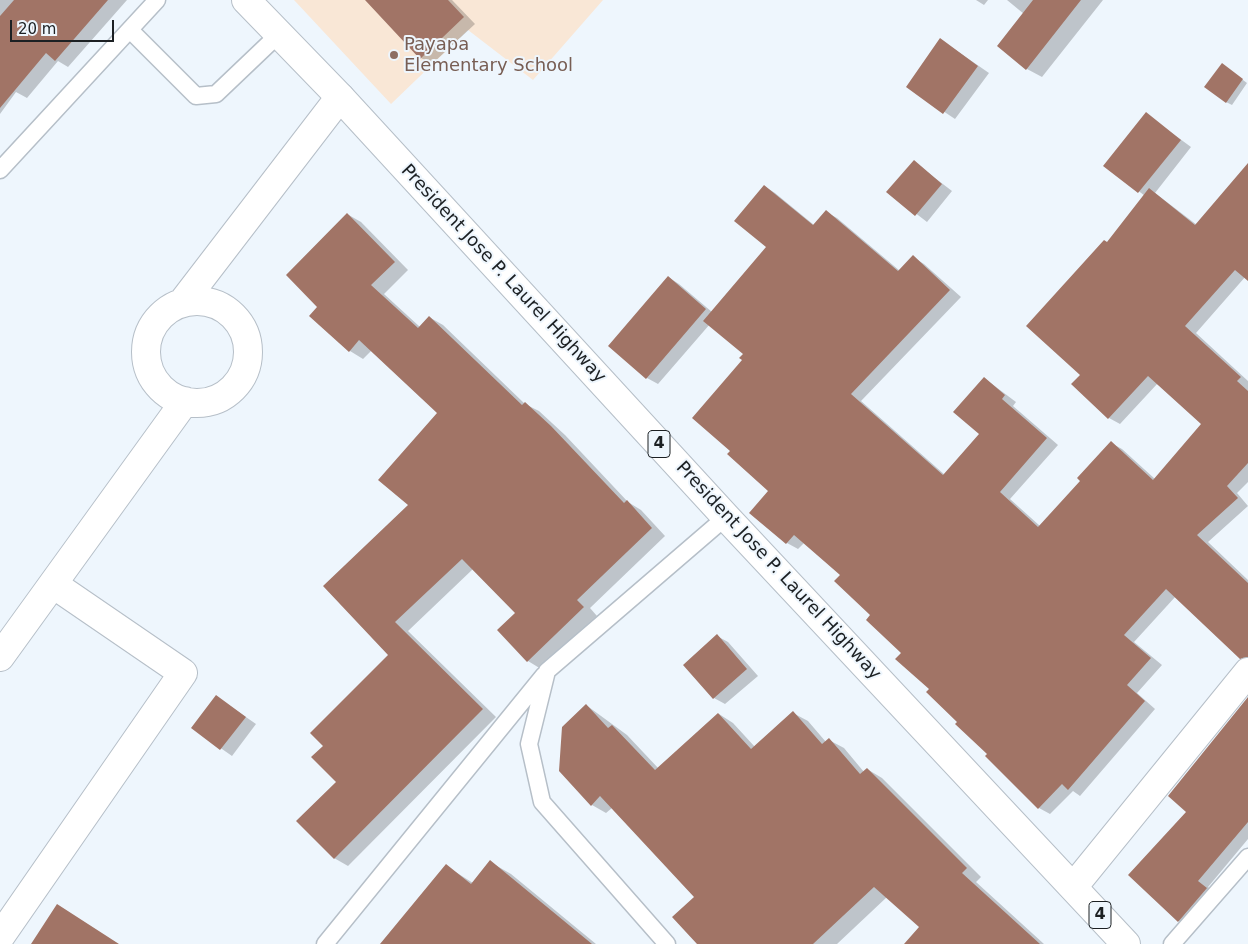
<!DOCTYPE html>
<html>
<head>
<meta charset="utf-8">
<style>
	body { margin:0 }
	#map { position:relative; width:1248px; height:944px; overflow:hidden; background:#eef6fd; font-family:"DejaVu Sans",sans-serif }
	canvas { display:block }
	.scale { position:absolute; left:10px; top:20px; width:104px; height:22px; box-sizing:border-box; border:2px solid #1c2023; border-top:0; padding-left:6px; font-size:15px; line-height:18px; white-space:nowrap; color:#1c2023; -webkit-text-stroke:4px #eef6fd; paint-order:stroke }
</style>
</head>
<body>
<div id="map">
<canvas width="1248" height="944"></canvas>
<div class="scale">20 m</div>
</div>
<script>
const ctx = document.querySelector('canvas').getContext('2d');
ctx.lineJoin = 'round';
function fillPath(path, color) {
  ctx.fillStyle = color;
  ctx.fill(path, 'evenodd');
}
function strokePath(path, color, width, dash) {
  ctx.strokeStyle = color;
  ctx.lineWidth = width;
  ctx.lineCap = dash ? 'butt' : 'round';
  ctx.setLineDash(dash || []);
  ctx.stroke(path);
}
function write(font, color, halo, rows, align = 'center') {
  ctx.font = font + ' "DejaVu Sans",sans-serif';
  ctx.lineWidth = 4;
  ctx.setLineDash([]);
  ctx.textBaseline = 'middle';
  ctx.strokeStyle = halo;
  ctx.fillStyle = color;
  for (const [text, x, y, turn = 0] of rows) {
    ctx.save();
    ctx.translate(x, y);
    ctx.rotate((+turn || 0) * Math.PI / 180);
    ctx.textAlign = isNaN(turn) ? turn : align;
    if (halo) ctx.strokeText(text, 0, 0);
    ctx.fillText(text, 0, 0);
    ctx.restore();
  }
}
fillPath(new Path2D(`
	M 294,0 L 603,0 L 533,80 L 468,30 L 391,104 Z`), '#f9e7d6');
fillPath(new Path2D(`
	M 0,0 L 127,0 L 68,67 L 58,61 L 27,98 L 16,92 L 0,114 Z
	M 367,0 L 452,0 L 475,24 L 432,64 L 421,58 Z
	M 976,0 L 988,0 L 984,5 Z
	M 1007,0 L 1103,0 L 1042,77 L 1027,69 L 1024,14 Z
	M 941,40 L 989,73 L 955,119 L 907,87 Z
	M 1227,68 L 1247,83 L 1232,105 L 1226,102 Z
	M 1146,114 L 1191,147 L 1155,193 L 1197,225 L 1248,181 L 1248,277 L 1246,276 L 1196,333 L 1248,381 L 1248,482 L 1237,493 L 1248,506 L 1208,542 L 1248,580 L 1248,661 L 1239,656 L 1176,596 L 1134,642 L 1162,665 L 1137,693 L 1155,709 L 1080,796 L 1073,791 L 1050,814 L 1039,808 L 959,722 L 841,575 L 805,542 L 798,549 L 787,543 L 769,491 L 744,360 L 744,353 L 710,324 L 658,384 L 647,378 L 609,346 L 668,277 L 679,284 L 712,312 L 768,247 L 764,186 L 775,193 L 814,225 L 826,212 L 837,218 L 900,271 L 913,257 L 924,264 L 961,297 L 861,401 L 945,475 L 981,434 L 984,378 L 1016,402 L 1013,406 L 1058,445 L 1010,499 L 1040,526 L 1082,481 L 1111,443 L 1122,449 L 1155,479 L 1203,423 L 1158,383 L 1120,424 L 1109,418 L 1082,375 L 1108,243 L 1145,196 L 1105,165 Z
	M 914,162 L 952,191 L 927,222 L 888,192 Z
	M 347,214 L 361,222 L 408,270 L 384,294 L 420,327 L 429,317 L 443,325 L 525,404 L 539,411 L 565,435 L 628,502 L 641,510 L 665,536 L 590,608 L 597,616 L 541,669 L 528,661 L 517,613 L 473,569 L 408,631 L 496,717 L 348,866 L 334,858 L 338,782 L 325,746 L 390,655 L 410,505 L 439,413 L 372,350 L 363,359 L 350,351 L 319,307 Z
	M 717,636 L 728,642 L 758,676 L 725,704 L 714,698 Z
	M 217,697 L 256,724 L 232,756 L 192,728 Z
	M 1248,702 L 1248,839 L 1208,887 L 1216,895 L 1189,926 L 1179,921 L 1188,812 Z
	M 586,705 L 627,735 L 659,769 L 719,714 L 733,723 L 755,747 L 793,713 L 808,721 L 826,742 L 829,740 L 844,748 L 864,772 L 867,769 L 882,778 L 981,877 L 976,882 L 1044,944 L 906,944 L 920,927 L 887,897 L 837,944 L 699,944 L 695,897 L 612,808 L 606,813 L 592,805 Z
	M 490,862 L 511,874 L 596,944 L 381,944 L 446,866 L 473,883 Z`), '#0003');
fillPath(new Path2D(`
	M 14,0 L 108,0 L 55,61 L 46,53 L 0,108 L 0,16 Z
	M 365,0 L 448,0 L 464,17 L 420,59 Z
	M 1033,0 L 1081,0 L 1026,70 L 997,46 Z
	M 940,38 L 978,66 L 943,114 L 906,87 Z
	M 1222,63 L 1243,79 L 1226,103 L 1204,87 Z
	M 1146,112 L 1181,140 L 1138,193 L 1103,166 Z
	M 914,160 L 942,184 L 915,216 L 886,192 Z
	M 1248,163 L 1248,281 L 1235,270 L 1185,326 L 1241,377 L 1237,381 L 1248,391 L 1248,463 L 1227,486 L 1238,498 L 1197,535 L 1248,583 L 1248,657 L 1240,659 L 1166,589 L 1124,635 L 1151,658 L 1127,685 L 1145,701 L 1068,790 L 1062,784 L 1038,809 L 985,756 L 987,754 L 955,724 L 957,722 L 926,692 L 929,689 L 895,659 L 901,653 L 866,620 L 870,615 L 834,581 L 840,575 L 794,535 L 786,544 L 749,513 L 768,491 L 727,454 L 730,451 L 692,418 L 742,360 L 739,358 L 743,354 L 703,321 L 766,247 L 734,221 L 764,185 L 813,225 L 826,210 L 898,271 L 913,255 L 950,290 L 851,394 L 943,475 L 979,434 L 953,412 L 984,377 L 1005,395 L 1002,399 L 1047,438 L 1000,492 L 1038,527 L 1080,481 L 1077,478 L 1111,441 L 1153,480 L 1201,424 L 1148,376 L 1108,419 L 1071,384 L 1080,375 L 1026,326 L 1104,240 L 1107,242 L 1149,188 L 1195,225 Z
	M 347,213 L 395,262 L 371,285 L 418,328 L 429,316 L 522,405 L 525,402 L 551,426 L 624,503 L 627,500 L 652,528 L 577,600 L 584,607 L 527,662 L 497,630 L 515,613 L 462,559 L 395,622 L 483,709 L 334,859 L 296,821 L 336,782 L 311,757 L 323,746 L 310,733 L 388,655 L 323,586 L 408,505 L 378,480 L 437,413 L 359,340 L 349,352 L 309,316 L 317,307 L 286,275 Z
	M 668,276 L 706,309 L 646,379 L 608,346 Z
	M 717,634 L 747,669 L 713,699 L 683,665 Z
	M 216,695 L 246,717 L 220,750 L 191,728 Z
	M 1248,697 L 1248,822 L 1198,881 L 1207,888 L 1178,922 L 1128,875 L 1186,812 L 1168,796 Z
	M 586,704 L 608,728 L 612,725 L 655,770 L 718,713 L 751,749 L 793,711 L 822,744 L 829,738 L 860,774 L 867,768 L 967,868 L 962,873 L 1040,944 L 904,944 L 919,927 L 874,887 L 813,944 L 697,944 L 672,917 L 694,897 L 600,796 L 591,806 L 559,771 L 562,727 Z
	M 490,860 L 592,944 L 380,944 L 446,864 L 471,884 Z
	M 57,904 L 119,944 L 31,944 Z`), '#a17466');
const service = new Path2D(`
	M 130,30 L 196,96 L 216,94 L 279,34
	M 0,170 L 157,0
	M 325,944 L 544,675
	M 667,944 L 542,802 L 529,744 L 547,671 L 726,517
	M 1172,944 L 1248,857`);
const minor = new Path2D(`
	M146 352a51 51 0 1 1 102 0a51 51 0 1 1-102 0Z
	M 182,303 L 340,97
	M 0,657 L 185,401
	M 1074,886 L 1248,672
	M 0,937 L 183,673 L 53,584`);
const trunk = new Path2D(`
	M 246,0 L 340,97 L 726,517 L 1126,944`);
strokePath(service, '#b6bfc8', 19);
strokePath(minor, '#b6bfc8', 30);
strokePath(trunk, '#b6bfc8', 30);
strokePath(service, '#fff', 16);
strokePath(minor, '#fff', 28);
strokePath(trunk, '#fff', 28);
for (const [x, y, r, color] of [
	[394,55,5,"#8d6e63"]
]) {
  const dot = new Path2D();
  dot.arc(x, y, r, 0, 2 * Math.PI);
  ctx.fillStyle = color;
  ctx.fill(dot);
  strokePath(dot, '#eef6fd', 2);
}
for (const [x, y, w] of [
	[659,444,22],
	[1100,915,22]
]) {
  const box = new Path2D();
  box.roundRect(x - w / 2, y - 13.5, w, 27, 4);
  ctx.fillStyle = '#eef6fd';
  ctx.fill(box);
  strokePath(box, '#1c2023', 1);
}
write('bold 16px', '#1c2023', null, [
	["4",659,444],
	["4",1100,915]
]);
write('18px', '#785e54', '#eef6fd', [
	["Payapa",404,45],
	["Elementary School",404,66]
], 'left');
write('18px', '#1c2023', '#eef6fd', [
	["President Jose P. Laurel Highway",503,274,47],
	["President Jose P. Laurel Highway",778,571,47]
]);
</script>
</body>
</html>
